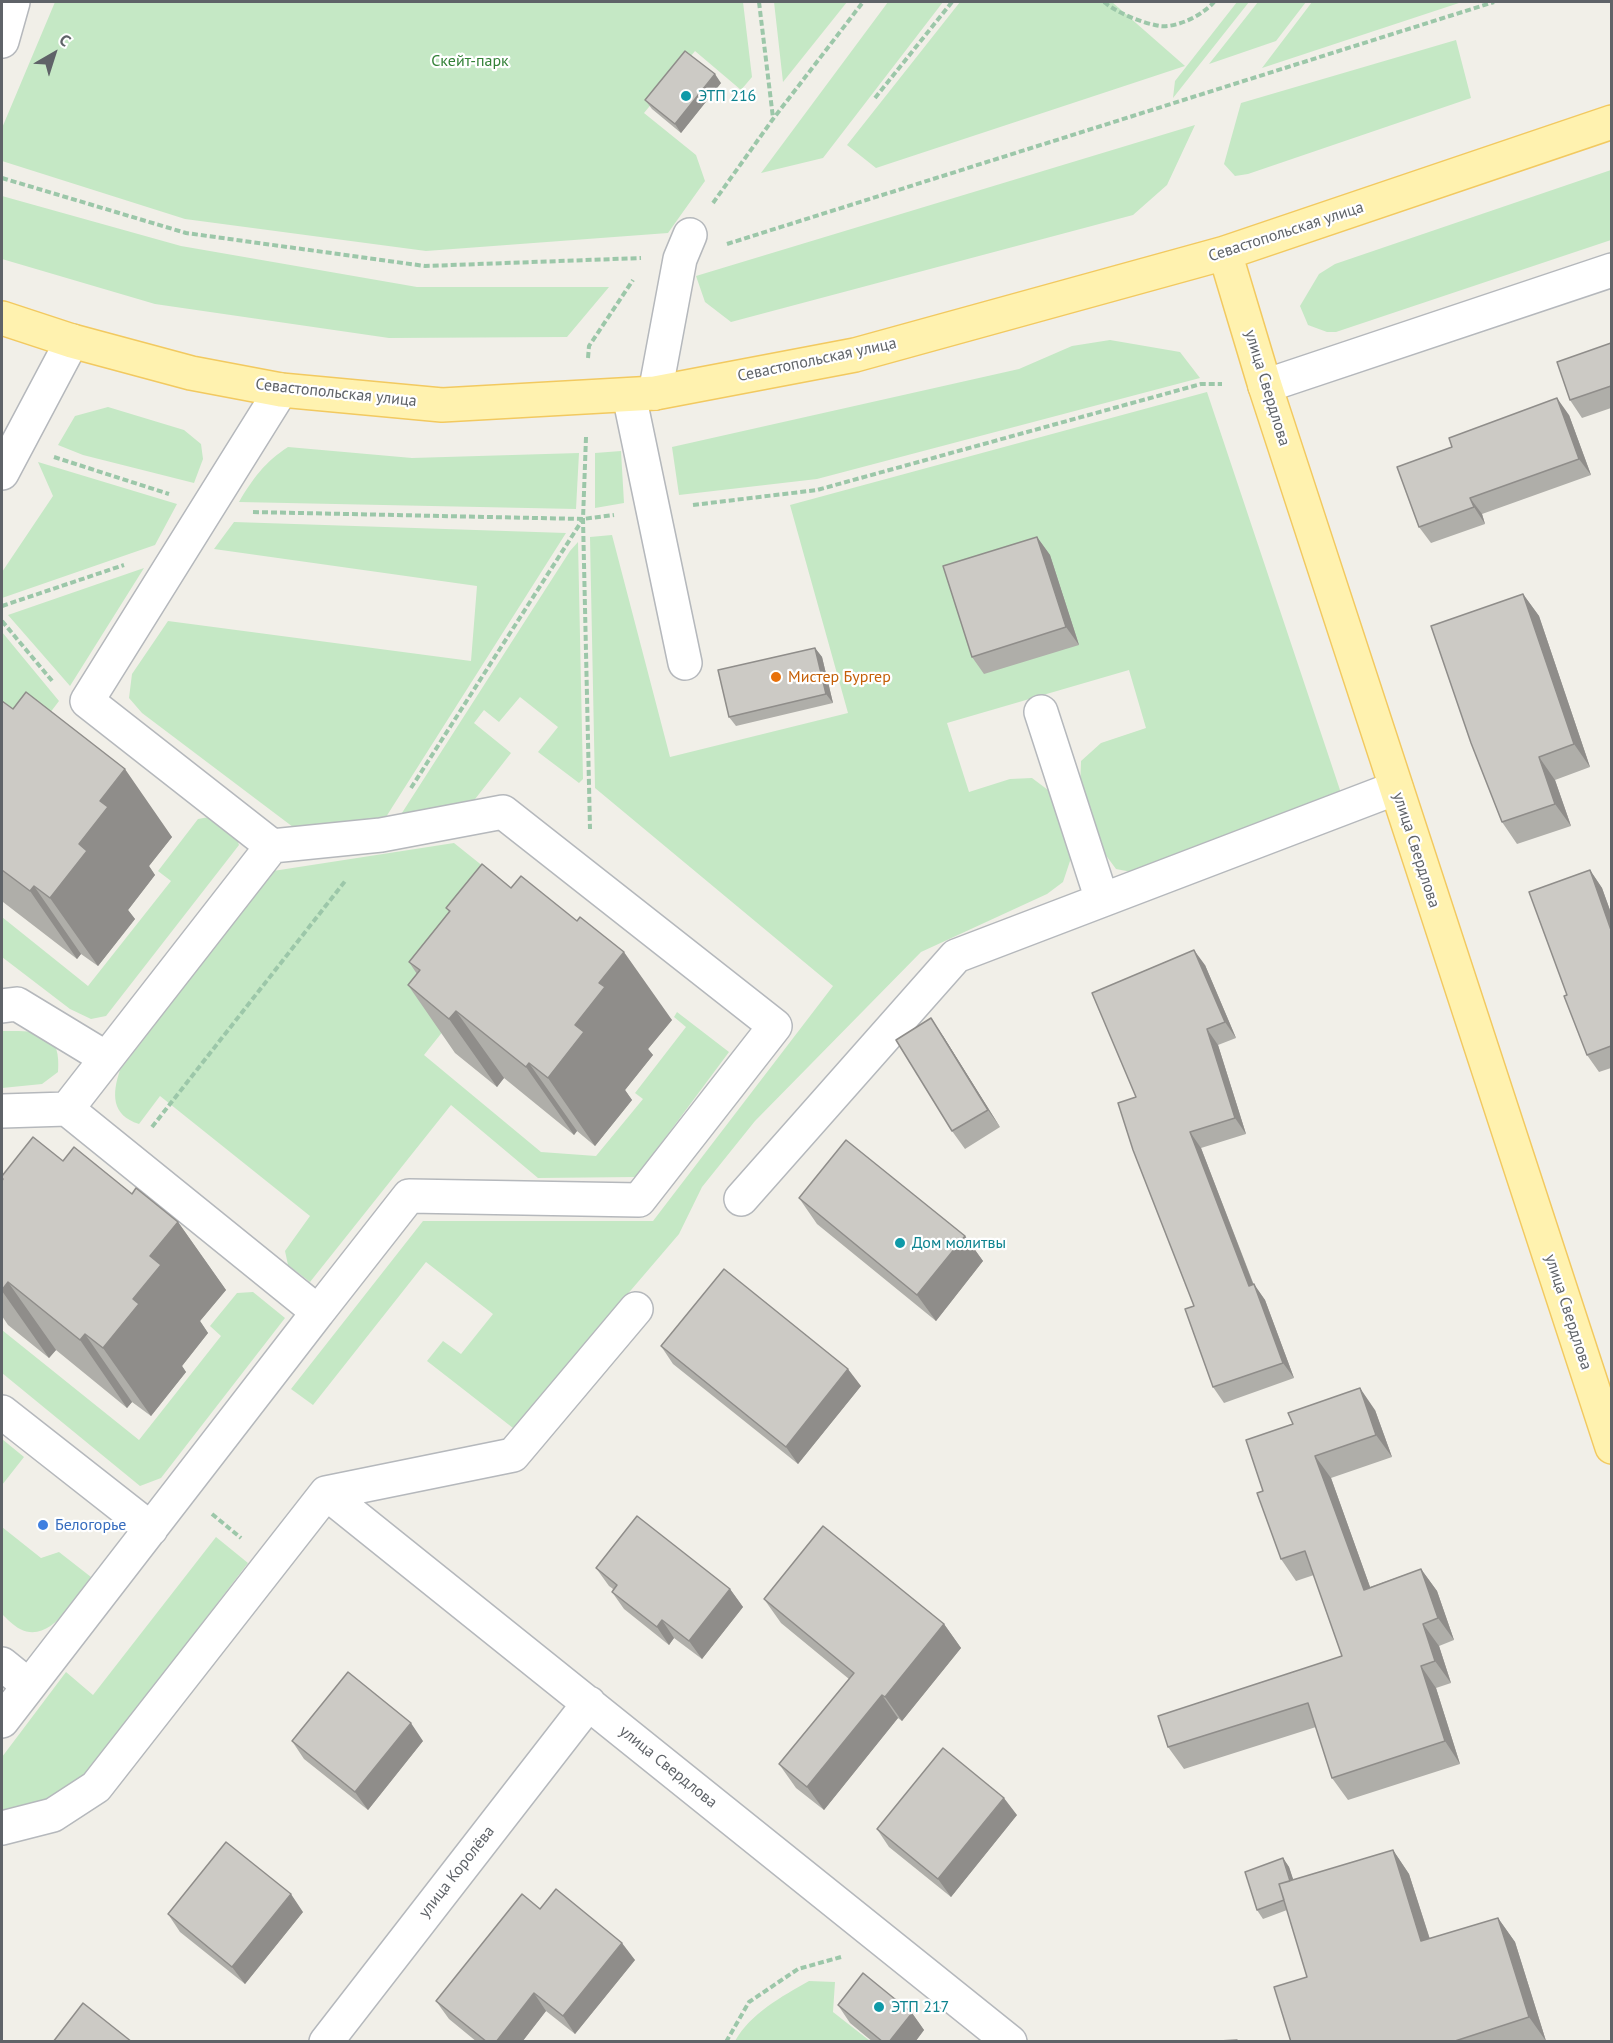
<!DOCTYPE html>
<html>
<head>
<meta charset="utf-8">
<style>
	body { margin:0 }
	#map { position:relative; width:1613px; height:2043px; overflow:hidden; background:#f1efe8; font-family:"PT Sans",sans-serif }
	canvas { display:block }
	.frame { position:absolute; inset:0; border:3px solid #5f6368; pointer-events:none }
	.north { position:absolute; left:24px; top:24px; width:60px; height:60px; -webkit-text-stroke:4px #fff; paint-order:stroke; rotate:39deg; font-size:16px; font-weight:700; line-height:24px; text-align:center; color:#5f6368 }
	.north::after { content:''; display:block; margin:auto; width:21px; height:27px; background:#5f6368; clip-path:polygon(50% 0,100% 100%,50% 72%,0 100%) }
</style>
</head>
<body>
<div id="map">
<canvas width="1613" height="2043"></canvas>
<div class="frame"></div>
<div class="north">С</div>
</div>
<script>
const ctx = document.querySelector('canvas').getContext('2d');
ctx.lineJoin = 'round';
function fillPath(path, color) {
  ctx.fillStyle = color;
  ctx.fill(path, 'evenodd');
}
function strokePath(path, color, width, dash) {
  ctx.strokeStyle = color;
  ctx.lineWidth = width;
  ctx.lineCap = dash ? 'butt' : 'round';
  ctx.setLineDash(dash || []);
  ctx.stroke(path);
}
function write(font, color, halo, rows, align = 'center') {
  ctx.font = font + ' "PT Sans",sans-serif';
  ctx.lineWidth = 4.5;
  ctx.setLineDash([]);
  ctx.textBaseline = 'middle';
  ctx.strokeStyle = halo;
  ctx.fillStyle = color;
  for (const [text, x, y, turn = 0] of rows) {
    ctx.save();
    ctx.translate(x, y);
    ctx.rotate((+turn || 0) * Math.PI / 180);
    ctx.textAlign = isNaN(turn) ? turn : align;
    if (halo) ctx.strokeText(text, 0, 0);
    ctx.fillText(text, 0, 0);
    ctx.restore();
  }
}
fillPath(new Path2D(`
	M 55,2 L 743,2 L 752,77 L 741,90 L 695,51 L 644,113 L 696,155 L 705,181 L 668,233 L 426,251 L 185,219 L 2,161 L 2,128 Z
	M 774,2 L 847,2 L 783,82 Z
	M 888,2 L 943,2 L 823,158 L 761,173 Z
	M 960,2 L 1112,2 L 1185,66 L 876,168 L 847,145 Z
	M 1237,2 L 1249,2 L 1173,98 L 1175,81 Z
	M 1258,2 L 1306,2 L 1276,41 L 1209,64 Z
	M 1312,2 L 1462,2 L 1262,68 Z
	M 1456,40 L 1471,98 L 1248,174 L 1235,176 L 1224,164 L 1241,103 Z
	M 1195,125 L 1167,185 L 1133,215 L 731,322 L 705,302 L 696,276 Z
	M 1611,170 L 1611,240 L 1336,332 L 1327,332 L 1308,325 L 1300,306 L 1319,274 L 1335,264 Z
	M 2,196 L 181,246 L 417,287 L 609,287 L 567,337 L 389,338 L 155,304 L 2,259 Z
	M 1110,340 L 1180,352 L 1200,378 L 817,479 L 679,495 L 672,447 L 1019,369 L 1072,346 Z
	M 1207,392 L 1341,793 L 1137,873 L 1116,869 L 1099,846 L 1080,792 L 1081,761 L 1101,743 L 1146,728 L 1129,670 L 947,723 L 969,792 L 1010,779 L 1032,778 L 1048,790 L 1071,858 L 1063,882 L 1047,894 L 921,952 L 755,1121 L 702,1187 L 679,1234 L 513,1428 L 427,1361 L 443,1341 L 461,1354 L 493,1314 L 426,1262 L 313,1405 L 291,1389 L 423,1221 L 653,1221 L 833,986 L 595,788 L 590,537 L 612,535 L 670,757 L 848,713 L 790,505 Z
	M 108,407 L 184,430 L 201,444 L 203,459 L 194,483 L 83,455 L 58,445 L 75,416 Z
	M 288,447 L 412,458 L 579,453 L 576,509 L 239,502 C 253,478 265,462 288,447 Z
	M 621,451 L 624,503 L 595,508 L 595,453 Z
	M 38,462 L 177,504 L 155,545 L 2,598 L 2,572 L 53,496 Z
	M 234,522 L 566,533 L 386,817 L 293,827 L 142,713 L 129,698 L 132,674 L 168,621 L 471,661 L 477,586 L 214,549 Z
	M 578,542 L 583,779 L 579,783 L 538,752 L 558,727 L 520,697 L 499,722 L 484,710 L 474,723 L 511,753 L 472,803 L 400,816 L 570,551 Z
	M 144,568 L 70,686 L 8,615 Z
	M 2,632 L 59,701 L 2,776 Z
	M 209,817 L 234,830 L 239,845 L 106,1016 L 91,1019 L 70,1009 L 2,957 L 2,917 L 88,986 L 171,881 L 158,871 L 198,819 Z
	M 454,843 L 539,911 L 424,1055 L 541,1152 L 596,1156 L 643,1099 L 635,1093 L 686,1027 L 674,1017 L 677,1012 L 729,1052 L 636,1177 L 538,1178 L 451,1105 L 310,1282 L 288,1265 L 285,1251 L 310,1216 L 160,1096 L 139,1124 C 111,1115 112,1094 120,1070 L 273,871 Z
	M 2,1031 C 35,1031 62,1028 58,1072 L 42,1084 L 2,1088 Z
	M 253,1292 L 285,1318 L 161,1478 L 140,1486 L 2,1373 L 2,1330 L 139,1440 L 221,1336 L 210,1326 L 237,1293 Z
	M 2,1439 L 24,1457 L 2,1485 Z
	M 2,1527 L 41,1558 L 59,1552 L 91,1577 C 76,1597 51,1645 20,1629 C 14,1626 7,1619 2,1614 Z
	M 216,1537 L 248,1563 L 86,1775 L 49,1803 L 2,1816 L 2,1757 L 66,1672 L 93,1695 Z
	M 809,1981 L 835,1982 L 833,2012 L 870,2041 L 735,2041 C 751,2013 781,1997 809,1981 Z`), '#c5e8c5');
const minor = new Path2D(`
	M 2,41 L 13,2
	M 1265,386 L 1612,270
	M 655,393 L 680,259 L 690,235
	M 629,395 L 685,663
	M 2,473 L 72,341
	M 1041,712 L 1102,900
	M 2,1006 L 17,1004 L 106,1058
	M 67,1109 L 272,846
	M 2,1111 L 67,1109 L 318,1312 L 409,1196 L 639,1200 L 775,1026 L 503,812 L 381,835 L 272,846 L 87,701 L 281,390
	M 741,1199 L 956,956 L 1396,788
	M 2,1412 L 151,1529
	M 326,1493 L 1010,2042
	M 2,1664 L 28,1685
	M 2,1721 L 318,1312
	M 2,1828 L 53,1815 L 96,1787 L 326,1493 L 513,1455 L 636,1309
	M 326,2042 L 589,1703`);
const major = new Path2D(`
	M 1225,253 L 1265,386 L 1612,1447
	M 2,318 L 72,341 L 191,373 L 281,390 L 442,405 L 655,393 L 855,355 L 1225,253 L 1612,122`);
strokePath(minor, '#b5b8bc', 36);
strokePath(major, '#f2c960', 36);
strokePath(new Path2D(`
	M 759,2 L 773,118
	M 1104,2 C 1117,13 1142,23 1160,26 C 1177,28 1203,15 1214,2
	M 875,98 L 952,2
	M 2,178 L 186,233 L 425,266 L 641,258
	M 713,203 L 773,119 L 863,2
	M 727,244 L 1494,2
	M 588,358 L 589,346 L 633,280
	M 586,437 L 583,519 L 590,829
	M 54,457 L 169,494
	M 693,505 L 817,490 L 1201,384 L 1222,384
	M 253,512 L 583,519 L 614,515
	M 2,606 L 124,565
	M 2,621 L 53,682
	M 411,788 L 583,519
	M 152,1127 L 346,880
	M 212,1514 L 241,1538
	M 726,2042 L 749,2002 L 798,1969 L 841,1957`), '#9cc7a9', 4, [6, 3]);
strokePath(minor, '#fff', 33);
strokePath(major, '#fff2af', 33);
fillPath(new Path2D(`
	M 721,83 L 681,133 L 652,109 L 645,100 Z
	M 1611,343 L 1611,408 L 1582,418 L 1570,400 Z
	M 1569,415 L 1591,475 L 1482,514 L 1485,524 L 1431,543 L 1419,527 Z
	M 1037,537 L 1050,555 L 1079,645 L 984,674 L 972,657 Z
	M 1523,594 L 1539,616 L 1590,767 L 1555,780 L 1571,826 L 1517,844 L 1502,822 Z
	M 815,648 L 822,657 L 833,703 L 736,726 L 729,717 Z
	M 2,701 L 172,837 L 149,866 L 155,875 L 128,910 L 135,919 L 98,966 L 81,954 L 77,959 L 3,902 L 2,903 Z
	M 1590,870 L 1602,888 L 1611,913 L 1611,1068 L 1599,1072 L 1587,1055 L 1567,995 Z
	M 511,888 L 672,1020 L 648,1049 L 653,1055 L 625,1090 L 632,1100 L 595,1146 L 577,1131 L 574,1135 L 504,1078 L 497,1087 L 455,1053 L 408,985 L 417,974 L 409,962 L 449,912 L 446,908 Z
	M 1205,965 L 1236,1038 L 1218,1045 L 1246,1134 L 1201,1148 L 1254,1285 L 1265,1300 L 1294,1378 L 1224,1403 L 1213,1387 L 1194,1306 L 1136,1097 Z
	M 943,1036 L 1000,1127 L 965,1149 L 952,1131 Z
	M 63,1161 L 132,1194 L 178,1222 L 226,1290 L 200,1321 L 208,1333 L 182,1366 L 186,1372 L 151,1416 L 132,1402 L 127,1408 L 56,1350 L 49,1358 L 8,1325 L 2,1316 L 2,1181 L 3,1180 L 2,1178 Z
	M 799,1198 L 965,1236 L 983,1261 L 936,1321 L 817,1224 Z
	M 661,1346 L 861,1386 L 798,1464 L 673,1364 Z
	M 1375,1410 L 1392,1457 L 1331,1478 L 1370,1587 L 1421,1569 L 1437,1591 L 1454,1640 L 1439,1646 L 1451,1683 L 1436,1688 L 1460,1764 L 1348,1800 L 1332,1778 L 1316,1727 L 1184,1769 L 1168,1747 L 1342,1656 L 1314,1575 L 1296,1581 L 1281,1559 L 1263,1491 Z
	M 596,1568 L 730,1589 L 743,1607 L 702,1659 L 674,1638 L 669,1645 L 624,1609 L 612,1592 L 613,1589 L 609,1586 Z
	M 764,1599 L 944,1624 L 961,1648 L 902,1721 L 898,1718 L 824,1810 L 796,1788 L 779,1764 L 849,1679 L 781,1623 Z
	M 292,1741 L 423,1741 L 368,1810 L 304,1759 Z
	M 1017,1815 L 951,1897 L 889,1847 L 877,1829 Z
	M 1393,1850 L 1409,1874 L 1430,1939 L 1498,1918 L 1515,1942 L 1546,2041 L 1291,2042 L 1307,1977 L 1287,1910 L 1263,1919 L 1257,1910 L 1283,1858 L 1289,1867 L 1293,1880 Z
	M 540,1909 L 635,1960 L 575,2034 L 546,2011 L 522,2042 L 477,2042 L 449,2019 L 436,2001 Z
	M 303,1912 L 245,1984 L 180,1932 L 168,1914 Z
	M 838,2005 L 912,2013 L 924,2030 L 915,2042 L 873,2042 L 850,2023 Z`), '#afaea9');
fillPath(new Path2D(`
	M 715,74 L 721,83 L 681,133 L 675,124 Z
	M 1557,398 L 1569,415 L 1591,475 L 1579,459 Z
	M 1470,498 L 1482,514 L 1485,524 L 1474,507 Z
	M 1037,537 L 1050,555 L 1079,645 L 1066,627 Z
	M 1523,594 L 1539,616 L 1590,767 L 1574,744 Z
	M 815,648 L 822,657 L 833,703 L 826,694 Z
	M 1539,757 L 1555,780 L 1571,826 L 1555,804 Z
	M 125,769 L 172,837 L 149,866 L 155,875 L 128,910 L 135,919 L 98,966 L 50,898 L 79,844 L 100,801 Z
	M 1590,870 L 1602,888 L 1611,913 L 1611,930 Z
	M 34,886 L 81,954 L 77,959 L 30,891 Z
	M 1194,950 L 1205,965 L 1236,1038 L 1225,1022 Z
	M 624,952 L 672,1020 L 648,1049 L 653,1055 L 625,1090 L 632,1100 L 595,1146 L 548,1078 L 575,1025 L 599,983 Z
	M 456,1011 L 504,1078 L 497,1087 L 449,1019 Z
	M 931,1018 L 943,1036 L 1000,1127 L 988,1110 Z
	M 1207,1029 L 1218,1045 L 1246,1134 L 1235,1118 Z
	M 529,1063 L 577,1131 L 574,1135 L 526,1067 Z
	M 1190,1132 L 1201,1148 L 1260,1302 L 1249,1286 Z
	M 178,1222 L 226,1290 L 200,1321 L 208,1333 L 182,1366 L 186,1372 L 151,1416 L 103,1348 L 133,1299 L 150,1256 Z
	M 965,1236 L 983,1261 L 936,1321 L 917,1295 Z
	M 8,1282 L 56,1350 L 49,1358 L 2,1291 Z
	M 1254,1284 L 1265,1300 L 1294,1378 L 1283,1363 Z
	M 85,1334 L 132,1402 L 127,1408 L 80,1340 Z
	M 848,1369 L 861,1386 L 798,1464 L 786,1447 Z
	M 1360,1388 L 1375,1410 L 1392,1457 L 1376,1435 Z
	M 1315,1456 L 1331,1478 L 1379,1612 L 1364,1590 Z
	M 1421,1569 L 1437,1591 L 1454,1640 L 1438,1618 Z
	M 730,1589 L 743,1607 L 702,1659 L 689,1641 Z
	M 662,1620 L 674,1638 L 669,1645 L 657,1627 Z
	M 944,1624 L 961,1648 L 902,1721 L 885,1697 Z
	M 1423,1624 L 1439,1646 L 1451,1683 L 1435,1661 Z
	M 1421,1666 L 1436,1688 L 1460,1764 L 1445,1741 Z
	M 882,1695 L 898,1718 L 824,1810 L 807,1787 Z
	M 411,1723 L 423,1741 L 368,1810 L 355,1792 Z
	M 1004,1798 L 1017,1815 L 951,1897 L 938,1879 Z
	M 1393,1850 L 1409,1874 L 1438,1965 L 1421,1941 Z
	M 1283,1858 L 1289,1867 L 1302,1905 L 1296,1896 Z
	M 291,1894 L 303,1912 L 245,1984 L 232,1967 Z
	M 1498,1918 L 1515,1942 L 1546,2041 L 1529,2017 Z
	M 622,1943 L 635,1960 L 575,2034 L 563,2016 Z
	M 534,1993 L 546,2011 L 522,2042 L 496,2042 Z
	M 912,2013 L 924,2030 L 915,2042 L 889,2042 Z`), '#8f8d8a');
const building = new Path2D(`
	M 685,51 L 715,74 L 675,124 L 645,100 Z
	M 1611,343 L 1611,386 L 1570,400 L 1557,362 Z
	M 1557,398 L 1579,459 L 1470,498 L 1474,507 L 1419,527 L 1397,467 L 1452,447 L 1449,438 Z
	M 1037,537 L 1066,627 L 972,657 L 943,566 Z
	M 1523,594 L 1574,744 L 1539,757 L 1555,804 L 1502,822 L 1471,743 L 1431,626 Z
	M 815,648 L 826,694 L 729,717 L 718,670 Z
	M 26,692 L 125,769 L 100,801 L 108,807 L 79,844 L 87,851 L 50,898 L 34,886 L 30,891 L 2,870 L 2,701 L 13,709 Z
	M 482,864 L 511,888 L 521,876 L 577,921 L 580,917 L 624,952 L 599,983 L 605,987 L 575,1025 L 584,1032 L 548,1078 L 529,1063 L 526,1067 L 456,1011 L 449,1019 L 408,985 L 420,970 L 409,962 L 450,911 L 446,908 Z
	M 1590,870 L 1611,930 L 1611,1046 L 1587,1055 L 1564,996 L 1567,995 L 1529,892 Z
	M 1194,950 L 1225,1022 L 1207,1029 L 1235,1118 L 1190,1132 L 1249,1286 L 1254,1284 L 1283,1363 L 1213,1387 L 1185,1309 L 1194,1306 L 1133,1150 L 1118,1103 L 1136,1097 L 1092,993 Z
	M 931,1018 L 988,1110 L 952,1131 L 896,1040 Z
	M 33,1137 L 63,1161 L 74,1147 L 132,1194 L 136,1188 L 178,1222 L 150,1256 L 161,1265 L 133,1299 L 139,1304 L 103,1348 L 85,1334 L 80,1340 L 8,1282 L 2,1290 L 2,1181 L 3,1179 L 2,1178 L 2,1176 Z
	M 846,1140 L 965,1236 L 917,1295 L 799,1198 Z
	M 724,1269 L 848,1369 L 786,1447 L 661,1346 Z
	M 1360,1388 L 1376,1435 L 1315,1456 L 1364,1590 L 1421,1569 L 1438,1618 L 1423,1624 L 1435,1661 L 1421,1666 L 1445,1741 L 1332,1778 L 1308,1703 L 1168,1747 L 1158,1716 L 1342,1656 L 1305,1551 L 1281,1559 L 1257,1493 L 1263,1491 L 1246,1440 L 1293,1424 L 1288,1413 Z
	M 637,1516 L 730,1589 L 689,1641 L 662,1620 L 657,1627 L 612,1592 L 617,1585 L 596,1568 Z
	M 823,1526 L 944,1624 L 885,1697 L 882,1695 L 807,1787 L 779,1764 L 854,1673 L 764,1599 Z
	M 348,1672 L 411,1723 L 355,1792 L 292,1741 Z
	M 943,1748 L 1004,1798 L 938,1879 L 877,1829 Z
	M 226,1842 L 291,1894 L 232,1967 L 168,1914 Z
	M 1393,1850 L 1421,1941 L 1498,1918 L 1529,2017 L 1452,2042 L 1291,2042 L 1274,1987 L 1307,1977 L 1279,1884 Z
	M 1283,1858 L 1290,1881 L 1279,1884 L 1284,1900 L 1257,1910 L 1245,1872 Z
	M 556,1889 L 622,1943 L 563,2016 L 534,1993 L 496,2042 L 487,2042 L 436,2001 L 522,1894 L 540,1909 Z
	M 863,1973 L 912,2013 L 889,2042 L 883,2042 L 838,2005 Z
	M 83,2003 L 132,2042 L 53,2042 Z
	M 1237,2040 L 1237,2042 L 1200,2042 Z`);
fillPath(building, '#cccac5');
strokePath(building, '#8f8d8a', 1.5);
for (const [x, y, r, color] of [
	[686,96,6,"#0f9aa8"],
	[776,677,6,"#e8710a"],
	[900,1243,6,"#0f9aa8"],
	[43,1525,6,"#3f7fe0"],
	[879,2007,6,"#0f9aa8"]
]) {
  const dot = new Path2D();
  dot.arc(x, y, r, 0, 2 * Math.PI);
  ctx.fillStyle = color;
  ctx.fill(dot);
  strokePath(dot, '#fff', 2);
}
write('16px', '#348238', '#fff', [
	["Скейт-парк",470,61]
]);
write('16px', '#0d838f', '#fff', [
	["ЭТП 216",698,96],
	["Дом молитвы",912,1243],
	["ЭТП 217",891,2007]
], 'left');
write('16px', '#5f6368', '#fff', [
	["Севастопольская улица",1286,232,-18],
	["Севастопольская улица",817,360,-12],
	["улица Свердлова",1267,388,73],
	["Севастопольская улица",336,393,6],
	["улица Свердлова",1416,850,72],
	["улица Свердлова",1568,1312,72],
	["улица Свердлова",668,1767,39],
	["улица Королёва",457,1872,-52]
]);
write('16px', '#c56008', '#fff', [
	["Мистер Бургер",788,677]
], 'left');
write('16px', '#366cbe', '#fff', [
	["Белогорье",55,1525]
], 'left');
</script>
</body>
</html>
